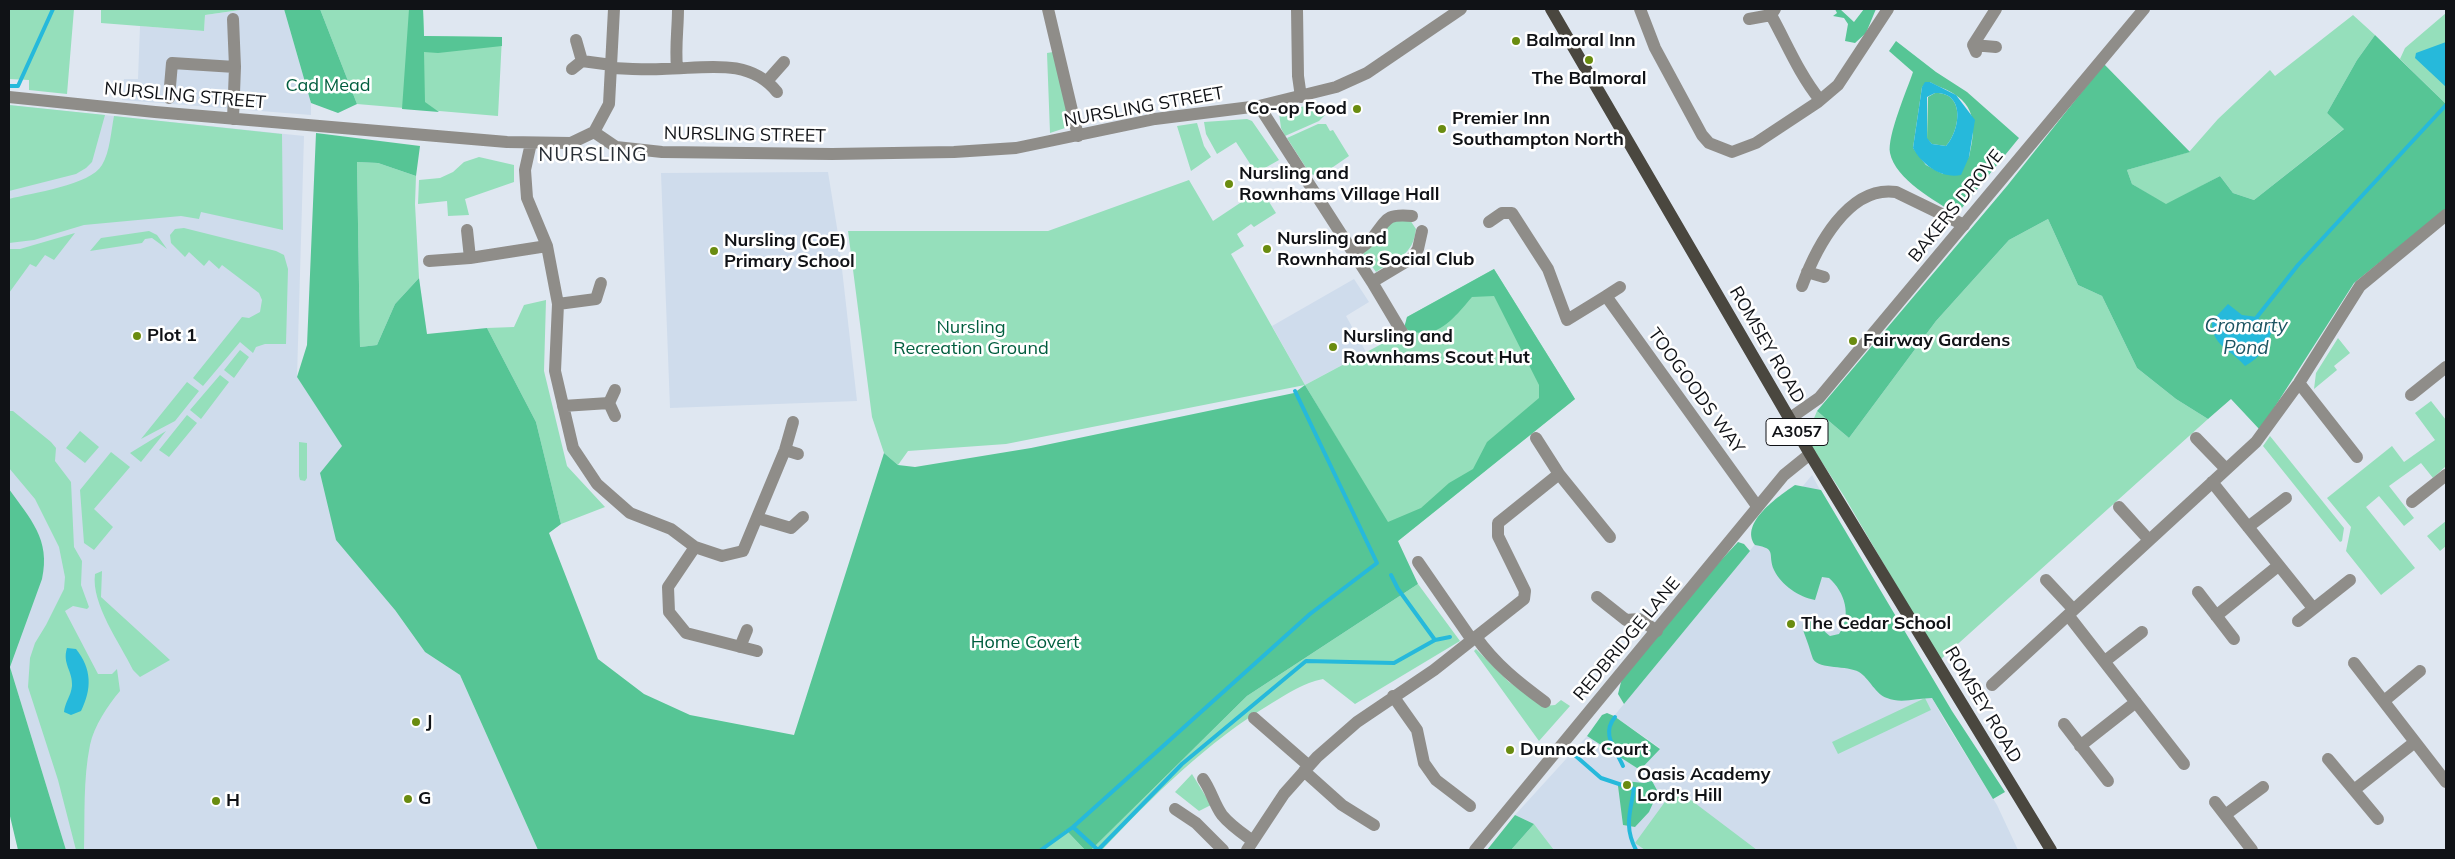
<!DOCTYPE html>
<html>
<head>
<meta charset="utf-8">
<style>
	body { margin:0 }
	#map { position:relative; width:2455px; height:859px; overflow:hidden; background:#dfe7f1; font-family:Mulish,sans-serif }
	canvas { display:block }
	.frame { position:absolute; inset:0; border:10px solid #101216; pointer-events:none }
</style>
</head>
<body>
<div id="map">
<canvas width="2455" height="859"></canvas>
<div class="frame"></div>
</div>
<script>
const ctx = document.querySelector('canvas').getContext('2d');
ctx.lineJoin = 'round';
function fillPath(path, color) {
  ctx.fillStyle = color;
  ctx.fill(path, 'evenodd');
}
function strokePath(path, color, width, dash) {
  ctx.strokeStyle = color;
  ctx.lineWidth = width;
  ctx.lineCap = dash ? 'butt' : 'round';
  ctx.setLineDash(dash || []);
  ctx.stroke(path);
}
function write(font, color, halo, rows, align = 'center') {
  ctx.font = font + ' Mulish,sans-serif';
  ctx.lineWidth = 5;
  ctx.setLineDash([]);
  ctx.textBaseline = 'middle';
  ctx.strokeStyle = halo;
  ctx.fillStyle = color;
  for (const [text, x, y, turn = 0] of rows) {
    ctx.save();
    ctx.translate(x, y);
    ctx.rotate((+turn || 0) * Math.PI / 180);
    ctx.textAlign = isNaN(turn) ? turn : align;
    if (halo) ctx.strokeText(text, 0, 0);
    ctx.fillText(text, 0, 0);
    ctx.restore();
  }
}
fillPath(new Path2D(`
	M 247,9 L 284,9 L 311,103 L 311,115 L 122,100 L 124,79 L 138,79 L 140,26 L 204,31 L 205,15 Z
	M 9,105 L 304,136 L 297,377 L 343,446 L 395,610 L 425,652 L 460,675 L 538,850 L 66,850 L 10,667 Z
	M 828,172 L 838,234 L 857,401 L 670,408 L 661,173 Z
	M 1354,279 L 1369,302 L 1346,316 L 1366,352 L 1305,385 L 1272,326 Z
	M 1812,475 L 1944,720 L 1997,805 L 2018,850 L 1554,850 L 1534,824 L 1515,815 L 1587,736 L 1640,770 L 1660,748 L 1614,716 Z`), '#cfdcec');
fillPath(new Path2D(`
	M 9,9 L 74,9 L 67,94 L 29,90 L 29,80 L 9,79 Z
	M 101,9 L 247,9 L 205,15 L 204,31 L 101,23 Z
	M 320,9 L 423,9 L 424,36 L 502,37 L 498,116 L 357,104 Z
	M 2446,13 L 2446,104 L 2400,59 L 2405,48 Z
	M 2353,15 L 2375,35 L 2357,60 L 2327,113 L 2345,128 L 2254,200 L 2233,193 L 2220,176 L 2166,205 L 2132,184 L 2127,170 L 2189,152 L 2218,119 L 2270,70 L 2275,76 Z
	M 1053,52 L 1068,116 L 1065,128 L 1050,133 L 1047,53 Z
	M 1312,104 L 1327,113 L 1319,121 L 1285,136 L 1281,128 L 1279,113 Z
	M 9,105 L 105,115 L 92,162 L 86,168 L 76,174 L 9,191 Z
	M 114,116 L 282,134 L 283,230 L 201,212 L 199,219 L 181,216 L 84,225 L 34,240 L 9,243 L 9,199 C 31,193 91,185 102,165 C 110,152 111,131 114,116 Z
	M 1247,119 L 1252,121 L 1279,160 L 1256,173 L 1236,142 L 1217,154 L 1206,134 L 1204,122 Z
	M 1197,123 L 1204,146 L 1211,157 L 1191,171 L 1177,126 Z
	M 1318,124 L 1326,124 L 1330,131 L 1333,130 L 1349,156 L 1320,176 L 1310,174 L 1287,138 Z
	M 479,157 L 514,165 L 514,182 L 465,199 L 469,215 L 448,216 L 447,201 L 418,204 L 419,180 L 440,178 L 453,172 L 464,162 Z
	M 357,162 L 378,163 L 416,176 L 415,204 L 419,278 L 395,304 L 377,345 L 360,347 Z
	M 1189,180 L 1213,221 L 1261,189 L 1276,213 L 1254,227 L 1251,224 L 1237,234 L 1244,246 L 1231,254 L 1305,385 L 1404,332 L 1407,317 L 1494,269 L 1575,399 L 1398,541 L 1305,385 L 1006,444 L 908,451 L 898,465 L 884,453 L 872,417 L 848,231 L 1048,231 Z
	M 1392,219 L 1410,220 L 1416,229 C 1413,256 1397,258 1376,272 L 1363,254 Z
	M 2048,219 L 2078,285 L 2102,296 L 2137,368 L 2176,399 L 2208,419 L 1940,660 L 1844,496 L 1812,447 L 1810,428 L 1817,411 L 1849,438 L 1936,321 L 2009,240 Z
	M 184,228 L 276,251 L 284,255 L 288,269 L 286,344 L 265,344 L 256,347 L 253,353 L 240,342 L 203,386 L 193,378 L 242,317 L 249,318 L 260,312 L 262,300 L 259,293 L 222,265 L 219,269 L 209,260 L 204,266 L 189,252 L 185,257 L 171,243 L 170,235 L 175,229 Z
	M 149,231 L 157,235 L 167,249 L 152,238 L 145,239 L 142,243 L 90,251 L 101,238 Z
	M 75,233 L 54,260 L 45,255 L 36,267 L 30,264 L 9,293 L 9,249 L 20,249 Z
	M 546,300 L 544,371 L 567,466 L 605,507 L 561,524 L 536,422 L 487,328 L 514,327 L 524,305 Z
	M 2338,338 L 2350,353 L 2334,366 L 2337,370 L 2314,389 L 2316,373 Z
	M 240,350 L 249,357 L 234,378 L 224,370 Z
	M 220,375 L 229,382 L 201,419 L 190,410 Z
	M 187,382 L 199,391 L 175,421 L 141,439 Z
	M 2431,401 L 2446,420 L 2446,466 L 2433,478 L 2421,463 L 2389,486 L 2414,518 L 2404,526 L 2379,496 L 2366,507 L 2415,568 L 2381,595 L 2346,551 L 2351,527 L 2327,498 L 2392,446 L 2404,462 L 2435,440 L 2415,413 Z
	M 9,411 L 13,411 L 51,442 L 56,448 L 55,461 L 71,482 L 74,547 L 82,561 L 81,585 L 89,607 L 87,609 L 73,606 L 65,611 L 98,674 L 112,674 L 117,669 L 120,691 C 108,705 94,726 90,745 C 83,779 85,816 84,850 L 76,850 L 58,780 L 28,687 L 30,658 L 35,643 L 46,625 L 64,589 L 65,577 L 59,547 L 35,499 L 9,468 Z
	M 187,415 L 197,423 L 169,457 L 159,450 Z
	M 80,431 L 99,447 L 85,463 L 66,448 Z
	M 166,431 L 141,462 L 130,453 Z
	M 2270,436 L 2344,528 L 2342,541 L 2340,542 L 2263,446 Z
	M 299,442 L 307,443 L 307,478 L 305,481 L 300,480 L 299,476 Z
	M 111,452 L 130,467 L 94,509 L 113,527 L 94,550 L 84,543 L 80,490 Z
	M 2446,521 L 2446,546 L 2440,551 L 2427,536 Z
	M 102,571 L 101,597 L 170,660 L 140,677 L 133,670 C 120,643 91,604 95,574 Z
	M 1418,584 L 1460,641 L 1355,704 L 1323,679 C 1303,683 1289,693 1272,703 C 1207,742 1154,795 1102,850 L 1091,850 L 1247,696 Z
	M 1476,649 L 1509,682 L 1544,706 L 1555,705 L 1561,700 L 1570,706 L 1539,741 L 1474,651 Z
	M 1925,698 L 1931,710 L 1838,754 L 1832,742 Z
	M 1192,774 L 1211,805 L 1199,811 L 1175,792 Z
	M 1675,788 L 1757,850 L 1645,850 L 1635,843 Z
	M 1534,824 L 1554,850 L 1511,850 Z
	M 1066,830 L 1085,850 L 1042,850 Z`), '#95dfbb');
fillPath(new Path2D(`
	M 284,9 L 320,9 L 357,104 L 338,113 L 311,103 Z
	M 409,9 L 423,9 L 424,36 L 502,37 L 502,46 L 438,53 L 424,52 L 425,102 L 439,112 L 402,109 Z
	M 1835,9 L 1840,9 L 1854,22 L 1864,9 L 1876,9 L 1866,33 L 1855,43 L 1845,41 L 1848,24 L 1844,18 L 1833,16 L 1837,13 Z
	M 2375,35 L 2446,104 L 2446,209 L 2354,283 L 2260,430 L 2231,399 L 2208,419 L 2176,399 L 2137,368 L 2102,296 L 2078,285 L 2048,219 L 2009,240 L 1936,321 L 1849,438 L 1817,411 L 2007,186 L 2104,64 L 2190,152 L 2127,170 L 2132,184 L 2166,204 L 2220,176 L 2233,193 L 2254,200 L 2344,129 L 2327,113 L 2357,60 Z
	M 1896,41 L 1936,72 L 1967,92 L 2019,138 L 1957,214 C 1936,202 1895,179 1890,153 C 1887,136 1907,90 1913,72 L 1889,51 ZM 1930,82 C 1938,87 1947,89 1954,94 C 1979,109 1974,134 1969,157 L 1943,174 L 1926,165 L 1913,148 L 1922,87 Z
	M 1935,93 C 1966,92 1960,131 1946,146 L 1932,144 L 1927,139 L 1928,97 Z
	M 316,133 L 420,146 L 416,176 L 378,163 L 357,162 L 360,347 L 377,345 L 395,304 L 419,278 L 427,334 L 487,328 L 536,422 L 561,524 L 549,533 L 598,659 L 644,694 L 690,715 L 794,735 L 884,453 L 898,465 L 915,467 L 1031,448 L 1294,393 L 1305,385 L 1388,522 L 1421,508 L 1449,483 L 1473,469 L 1487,442 L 1539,398 L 1539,385 L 1494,296 L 1472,297 C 1454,318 1435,344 1404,328 L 1407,317 L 1494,269 L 1575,399 L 1398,541 L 1418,584 L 1247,696 L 1091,850 L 1085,850 L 1066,830 L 1042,850 L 538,850 L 460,675 L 425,652 L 395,610 L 336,540 L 320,473 L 342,446 L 297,377 L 307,345 Z
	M 1795,485 L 1821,490 L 1952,711 L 2005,792 L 1993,799 L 1932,698 C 1917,698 1901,704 1887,698 C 1876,695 1869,678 1859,672 C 1847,665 1820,670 1813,659 C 1811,654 1809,646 1807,641 C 1804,632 1801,628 1804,619 C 1816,617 1821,630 1830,636 L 1839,634 C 1852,616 1845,592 1829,578 L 1822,577 L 1815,600 C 1799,597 1781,585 1774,570 C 1767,554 1778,549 1755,545 C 1739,523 1779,496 1795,485 Z
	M 9,489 C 30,519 51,539 42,579 L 10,667 L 66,850 L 18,850 L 9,812 Z
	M 1738,542 L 1744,544 L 1750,551 L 1624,704 L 1618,694 L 1622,678 L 1695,588 Z
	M 1607,713 L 1614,716 L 1660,749 L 1640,770 L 1587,736 L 1602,715 Z
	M 1624,781 L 1644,783 L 1652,781 L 1658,792 L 1649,812 L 1635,827 L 1623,825 L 1618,786 Z
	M 1515,815 L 1534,824 L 1511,850 L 1487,850 Z`), '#56c595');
fillPath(new Path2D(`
	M 2446,42 L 2446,87 L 2415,58 L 2416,53 Z
	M 1925,82 L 1930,82 L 1956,95 L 1975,120 L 1969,157 L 1961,175 C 1942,179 1922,165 1913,148 L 1922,87 ZM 1935,93 C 1966,92 1960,131 1946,146 L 1932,144 L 1927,138 L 1927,97 Z
	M 2228,304 L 2242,315 L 2257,317 L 2265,325 L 2268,324 L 2272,328 C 2269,345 2261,357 2245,366 C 2231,349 2211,346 2212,321 Z
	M 67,648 L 76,649 C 92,669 92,689 81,711 L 71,715 L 64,712 C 65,702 71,696 72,686 C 73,671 62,664 67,648 Z`), '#26b9db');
strokePath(new Path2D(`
	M 9,86 L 18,86 L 53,9
	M 2257,317 L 2298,265 L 2446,105
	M 1435,640 L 1450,637
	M 1615,717 C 1601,734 1615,748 1623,766
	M 1570,751 L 1601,778 L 1634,789 C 1630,813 1624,827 1636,850
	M 1073,827 L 1098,850 L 1182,764 L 1306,661 L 1394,663 L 1435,640 L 1398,589 L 1391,575
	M 1041,850 L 1073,827 L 1310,614 L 1377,563 L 1295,391`), '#26b9db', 4);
strokePath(new Path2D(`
	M 1048,9 L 1078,136
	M 1297,9 L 1298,76 L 1301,97
	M 1640,9 L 1655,48 L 1702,135 L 1709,143 L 1732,152 L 1756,143 L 1818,102 L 1838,85 L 1888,9
	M 1775,9 L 1771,15 C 1787,44 1799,74 1820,100
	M 233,19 L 235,67
	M 1749,19 L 1771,15
	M 576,40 L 582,61 L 612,65
	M 1973,45 L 1996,47
	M 1976,52 L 1973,45 L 1996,9
	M 612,68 C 629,69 646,70 662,69 C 702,69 748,56 777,92
	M 677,68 C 675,47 678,29 678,9
	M 572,69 L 582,61
	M 768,80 L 784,62
	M 9,97 L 155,112 L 507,142 L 571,143 L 594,132
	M 169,98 L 172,63 L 235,67 L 233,119
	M 1259,106 L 1372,282
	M 594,132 L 616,147 L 662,152 L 832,154 L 954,152 L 1016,148 L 1155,119 L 1259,106 L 1336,87 L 1367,73 L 1461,9
	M 594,132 L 609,104 L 614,9
	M 531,143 L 525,170 L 527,198 L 547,246 L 558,304 L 555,371 L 573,448 L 597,484 L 630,513 L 671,529 L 695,547 L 722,556 L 743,551 L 785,450 L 793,422
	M 1489,222 L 1502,213 L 1512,213 L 1548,269 L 1567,320 L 1606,296 L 1757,506
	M 467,230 L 470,258 L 547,246
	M 1353,254 C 1360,248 1369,243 1374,236 C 1388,217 1388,214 1412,216
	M 429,261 L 470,258
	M 1807,272 L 1824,277
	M 1802,286 C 1816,248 1848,185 1896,192 L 1964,225
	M 1606,296 L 1620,287
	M 558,304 L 596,299 L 601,283
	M 1403,334 L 1372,282 L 1412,258 L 1418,249 L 1422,231
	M 2299,383 L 2357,457
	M 2411,395 L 2446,367
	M 609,403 L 615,390
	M 563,406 L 609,403 L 615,416
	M 1536,438 L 1559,474
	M 2196,438 L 2226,469
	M 785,450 L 798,454
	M 2212,482 L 2313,608
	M 2412,502 L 2446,475
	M 2119,507 L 2149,540
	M 757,518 L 791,528 L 803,517
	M 2248,527 L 2286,498
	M 695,547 L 668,587 L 669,612 L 686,633 L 757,651
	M 1418,562 L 1472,640
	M 2046,580 L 2073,609
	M 2198,592 L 2234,639
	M 1597,597 L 1626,620 L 1639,619 L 1657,631
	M 2068,615 L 2184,764
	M 2216,616 L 2278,566
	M 2298,621 L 2350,580
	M 1476,637 C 1495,664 1519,683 1545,702
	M 740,647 L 747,630
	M 2105,661 L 2142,632
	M 2354,663 L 2446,782
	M 1992,685 L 2256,442 L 2299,383 L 2360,286 L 2446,215
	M 1393,696 L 1417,730 L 1424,763 L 1436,780 L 1470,806
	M 2384,701 L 2420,671
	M 1254,718 L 1309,766
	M 2064,724 L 2108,781
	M 2080,746 L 2136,702
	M 2328,759 L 2378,819
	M 1304,771 L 1342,805 L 1374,825
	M 1203,779 C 1211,790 1214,804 1222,815 C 1231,826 1242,833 1253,841
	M 2354,790 L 2415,742
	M 2215,802 L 2252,850
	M 1175,809 L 1196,823 L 1223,850
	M 2225,815 L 2263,787
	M 1247,850 L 1284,794 L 1317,757 L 1357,722 L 1434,670 L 1524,599 L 1525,591 L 1498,536 L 1498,523 L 1559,474 L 1610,537
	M 1475,850 L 1784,475 L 1810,454`), '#8f8d89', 12);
strokePath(new Path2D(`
	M 1789,419 L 1819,398 L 2144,9`), '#8f8d89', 12);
strokePath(new Path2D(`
	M 1551,9 L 1810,454 L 2051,850`), '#4a473f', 12);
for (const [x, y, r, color] of [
	[1516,41,5,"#6a8c10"],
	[1589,60,5,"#6a8c10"],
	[1357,109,5,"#6a8c10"],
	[1442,129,5,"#6a8c10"],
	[1229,184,5,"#6a8c10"],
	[1267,249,5,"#6a8c10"],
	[714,251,5,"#6a8c10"],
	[137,336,5,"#6a8c10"],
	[1853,341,5,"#6a8c10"],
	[1333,347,5,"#6a8c10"],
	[1791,624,5,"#6a8c10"],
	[416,722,5,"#6a8c10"],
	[1510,750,5,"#6a8c10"],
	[1627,785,5,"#6a8c10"],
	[408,799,5,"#6a8c10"],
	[216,801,5,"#6a8c10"]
]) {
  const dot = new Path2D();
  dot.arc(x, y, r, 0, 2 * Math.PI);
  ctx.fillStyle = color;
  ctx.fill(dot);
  strokePath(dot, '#fff', 2);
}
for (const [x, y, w] of [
	[1797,432,62]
]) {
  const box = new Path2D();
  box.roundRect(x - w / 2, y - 13.5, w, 27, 4);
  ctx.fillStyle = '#fff';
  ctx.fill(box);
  strokePath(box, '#101216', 1);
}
write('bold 16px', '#101216', null, [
	["A3057",1797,432]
]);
write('bold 18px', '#101216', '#fff', [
	["Balmoral Inn",1526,41],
	["The Balmoral",1589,79,"center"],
	["Co-op Food",1347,109,"right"],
	["Premier Inn",1452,119],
	["Southampton North",1452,140],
	["Nursling and",1239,174],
	["Rownhams Village Hall",1239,195],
	["Nursling and",1277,239],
	["Rownhams Social Club",1277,260],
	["Nursling (CoE)",724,241],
	["Primary School",724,262],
	["Plot 1",147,336],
	["Nursling and",1343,337],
	["Rownhams Scout Hut",1343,358],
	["Fairway Gardens",1863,341],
	["The Cedar School",1801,624],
	["J",426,722],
	["Dunnock Court",1520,750],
	["Oasis Academy",1637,775],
	["Lord's Hill",1637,796],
	["G",418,799],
	["H",226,801]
], 'left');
write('18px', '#005d3e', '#fff', [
	["Cad Mead",328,86],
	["Nursling",971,328],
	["Recreation Ground",971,349],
	["Home Covert",1025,643]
]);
write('18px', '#101216', '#fff', [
	["NURSLING STREET",185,96,5],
	["NURSLING STREET",1144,107,-10],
	["NURSLING STREET",745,135,1],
	["BAKERS DROVE",1956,206,-51],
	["ROMSEY ROAD",1767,345,60],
	["TOOGOODS WAY",1696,391,54],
	["REDBRIDGE LANE",1627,639,-50],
	["ROMSEY ROAD",1983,705,59]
]);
write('italic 19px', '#1c5462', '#fff', [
	["Cromarty",2246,326],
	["Pond",2246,348]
]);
ctx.letterSpacing = '1px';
write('20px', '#292f36', '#fff', [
	["NURSLING",593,155]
]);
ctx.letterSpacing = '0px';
</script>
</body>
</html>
